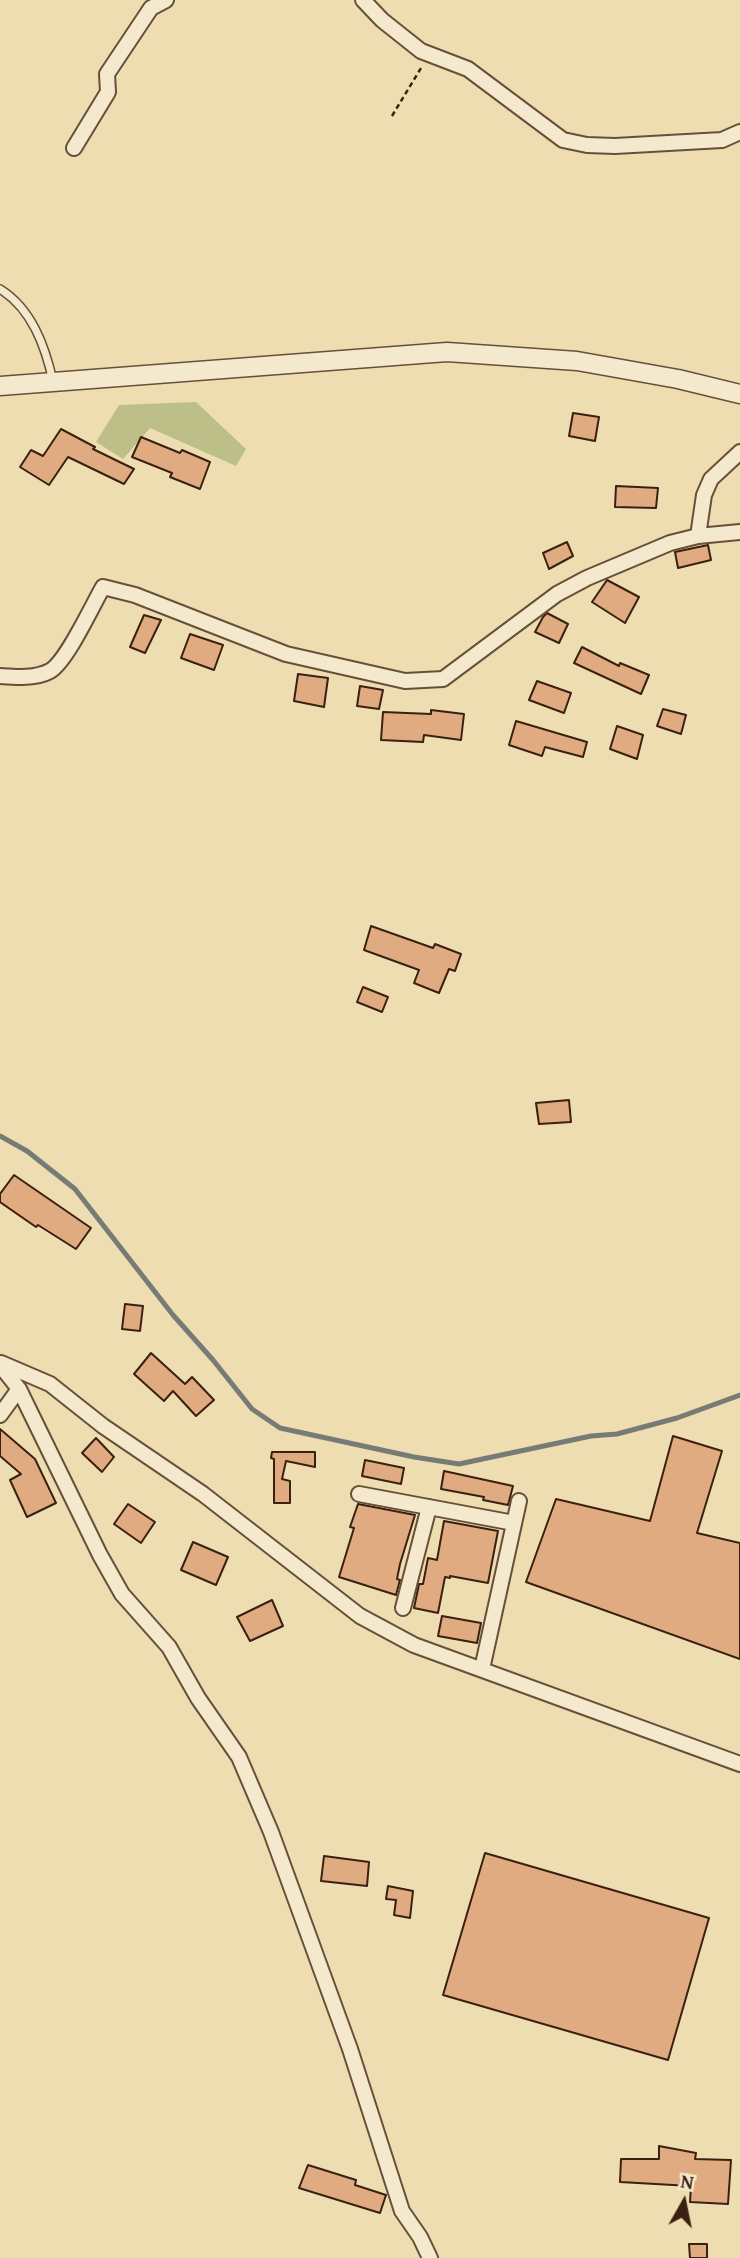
<!DOCTYPE html>
<html>
<head>
<meta charset="utf-8">
<style>
	body { margin:0 }
	#map { position:relative; width:740px; height:2258px; overflow:hidden; background:#eeddb0; font-family:"Gentium Book Plus",serif }
	canvas { display:block }
	.north { position:absolute; left:649px; top:2167px; width:70px; height:70px; -webkit-text-stroke:5px #f4e9cc; paint-order:stroke; rotate:9deg; font-size:19px; font-weight:700; line-height:28px; text-align:center; color:#3a2011 }
	.north::after { content:''; display:block; margin:auto; width:24px; height:32px; background:#3a2011; clip-path:polygon(50% 0,100% 100%,50% 72%,0 100%) }
</style>
</head>
<body>
<div id="map">
<canvas width="740" height="2258"></canvas>
<div class="north">N</div>
</div>
<script>
const ctx = document.querySelector('canvas').getContext('2d');
ctx.lineJoin = 'round';
function fillPath(path, color) {
  ctx.fillStyle = color;
  ctx.fill(path, 'evenodd');
}
function strokePath(path, color, width, dash) {
  ctx.strokeStyle = color;
  ctx.lineWidth = width;
  ctx.lineCap = dash ? 'butt' : 'round';
  ctx.setLineDash(dash || []);
  ctx.stroke(path);
}
fillPath(new Path2D(`
	M 196,402 L 246,449 L 236,466 L 150,428 L 123,459 L 96,442 L 119,405 Z`), '#bcc088');
strokePath(new Path2D(`
	M 0,1136 L 27,1151 L 75,1189 L 173,1315 L 213,1360 L 252,1409 L 280,1428 L 414,1457 L 459,1464 L 591,1436 L 617,1434 L 677,1418 L 740,1395`), '#777b75', 5);
const building = new Path2D(`
	M 573,413 L 599,417 L 595,441 L 569,436 Z
	M 61,429 L 95,447 L 93,449 L 134,469 L 124,484 L 68,457 L 49,485 L 20,467 L 31,450 L 43,456 Z
	M 141,437 L 180,453 L 182,450 L 210,462 L 200,489 L 170,477 L 172,473 L 132,457 Z
	M 616,486 L 658,488 L 656,508 L 615,507 Z
	M 567,542 L 573,556 L 549,569 L 543,553 Z
	M 708,545 L 711,560 L 678,568 L 675,552 Z
	M 607,580 L 639,597 L 625,623 L 592,602 Z
	M 547,613 L 568,624 L 559,643 L 535,632 L 543,617 Z
	M 144,615 L 161,620 L 145,653 L 130,647 Z
	M 190,634 L 223,645 L 214,670 L 181,658 Z
	M 582,647 L 619,666 L 620,663 L 649,675 L 641,694 L 574,663 Z
	M 298,674 L 328,678 L 324,707 L 294,701 Z
	M 537,681 L 571,693 L 564,713 L 529,700 Z
	M 360,686 L 383,690 L 379,709 L 357,706 Z
	M 663,709 L 686,715 L 681,734 L 657,726 Z
	M 431,710 L 464,714 L 461,740 L 424,735 L 423,742 L 381,740 L 383,712 L 431,714 Z
	M 516,721 L 587,742 L 583,757 L 545,747 L 542,756 L 509,745 Z
	M 617,726 L 643,735 L 637,759 L 610,749 Z
	M 371,926 L 433,948 L 435,944 L 461,954 L 455,971 L 449,969 L 439,993 L 414,983 L 419,970 L 364,950 Z
	M 363,987 L 388,997 L 382,1012 L 357,1002 Z
	M 569,1100 L 571,1122 L 539,1124 L 536,1103 Z
	M 14,1175 L 91,1228 L 76,1249 L 38,1225 L 36,1227 L 0,1202 L 0,1194 Z
	M 125,1304 L 143,1306 L 140,1331 L 122,1329 Z
	M 151,1353 L 185,1384 L 192,1377 L 214,1400 L 196,1416 L 173,1391 L 164,1401 L 134,1374 Z
	M 0,1429 L 35,1459 L 56,1503 L 27,1517 L 10,1480 L 21,1474 L 0,1456 Z
	M 673,1436 L 722,1451 L 697,1533 L 740,1543 L 740,1659 L 526,1582 L 556,1499 L 650,1521 Z
	M 96,1438 L 114,1457 L 102,1472 L 82,1453 Z
	M 272,1452 L 315,1452 L 315,1467 L 286,1461 L 282,1479 L 290,1481 L 290,1503 L 274,1503 L 274,1459 L 271,1458 Z
	M 365,1460 L 404,1468 L 401,1484 L 362,1476 Z
	M 444,1471 L 513,1486 L 508,1505 L 483,1500 L 484,1497 L 441,1489 Z
	M 128,1504 L 155,1522 L 141,1543 L 114,1524 Z
	M 358,1504 L 415,1515 L 400,1564 L 397,1579 L 400,1580 L 396,1595 L 339,1577 L 354,1528 L 350,1527 Z
	M 444,1521 L 498,1531 L 488,1583 L 450,1576 L 450,1578 L 445,1577 L 438,1613 L 414,1608 L 419,1584 L 423,1584 L 428,1558 L 437,1560 Z
	M 193,1542 L 228,1557 L 216,1585 L 181,1570 Z
	M 272,1600 L 283,1626 L 250,1641 L 237,1617 Z
	M 442,1616 L 481,1623 L 477,1643 L 438,1636 Z
	M 485,1853 L 709,1918 L 668,2060 L 443,1995 Z
	M 324,1856 L 369,1862 L 367,1886 L 321,1881 Z
	M 388,1886 L 413,1891 L 410,1918 L 394,1915 L 396,1900 L 386,1899 Z
	M 659,2146 L 696,2153 L 695,2159 L 731,2160 L 728,2204 L 690,2202 L 691,2186 L 620,2182 L 621,2159 L 659,2159 Z
	M 308,2165 L 356,2180 L 355,2185 L 386,2195 L 380,2213 L 299,2188 Z
	M 689,2244 L 707,2244 L 707,2258 L 690,2258 Z`);
fillPath(building, '#e0ab81');
strokePath(building, '#3a2011', 2);
const service = new Path2D(`
	M 0,289 C 32,309 45,346 53,381`);
const minor = new Path2D(`
	M 363,0 L 382,20 L 421,51 L 468,69 L 563,140 L 587,145 L 615,146 L 722,140 L 740,132
	M 74,148 L 108,92 L 107,74 L 151,8 L 166,0
	M 698,536 L 704,495 L 711,479 L 740,452
	M 0,676 C 15,677 35,679 50,671 C 67,661 92,606 103,587 L 135,595 L 286,654 L 405,681 L 443,679 L 557,594 L 587,578 L 670,543 L 698,536 L 740,532
	M 1,1363 L 50,1384 L 103,1426 L 203,1494 L 360,1616 L 414,1645 L 740,1764
	M 0,1365 L 19,1389 L 100,1555 L 122,1594 L 169,1647 L 198,1698 L 239,1757 L 271,1832 L 350,2049 L 402,2211 L 420,2237 L 430,2258
	M 0,1415 L 19,1389
	M 359,1494 L 514,1523
	M 403,1608 L 429,1507
	M 482,1669 L 519,1501`);
const tertiary = new Path2D(`
	M 0,386 L 447,352 L 577,361 L 678,379 L 740,394`);
strokePath(service, '#674f39', 10);
strokePath(minor, '#674f39', 18);
strokePath(tertiary, '#674f39', 21);
strokePath(new Path2D(`
	M 392,116 L 421,68`), '#3a2011', 2.5, [5, 3.5]);
strokePath(service, '#f4e9cc', 7);
strokePath(minor, '#f4e9cc', 14);
strokePath(tertiary, '#f4e9cc', 18);
</script>
</body>
</html>
